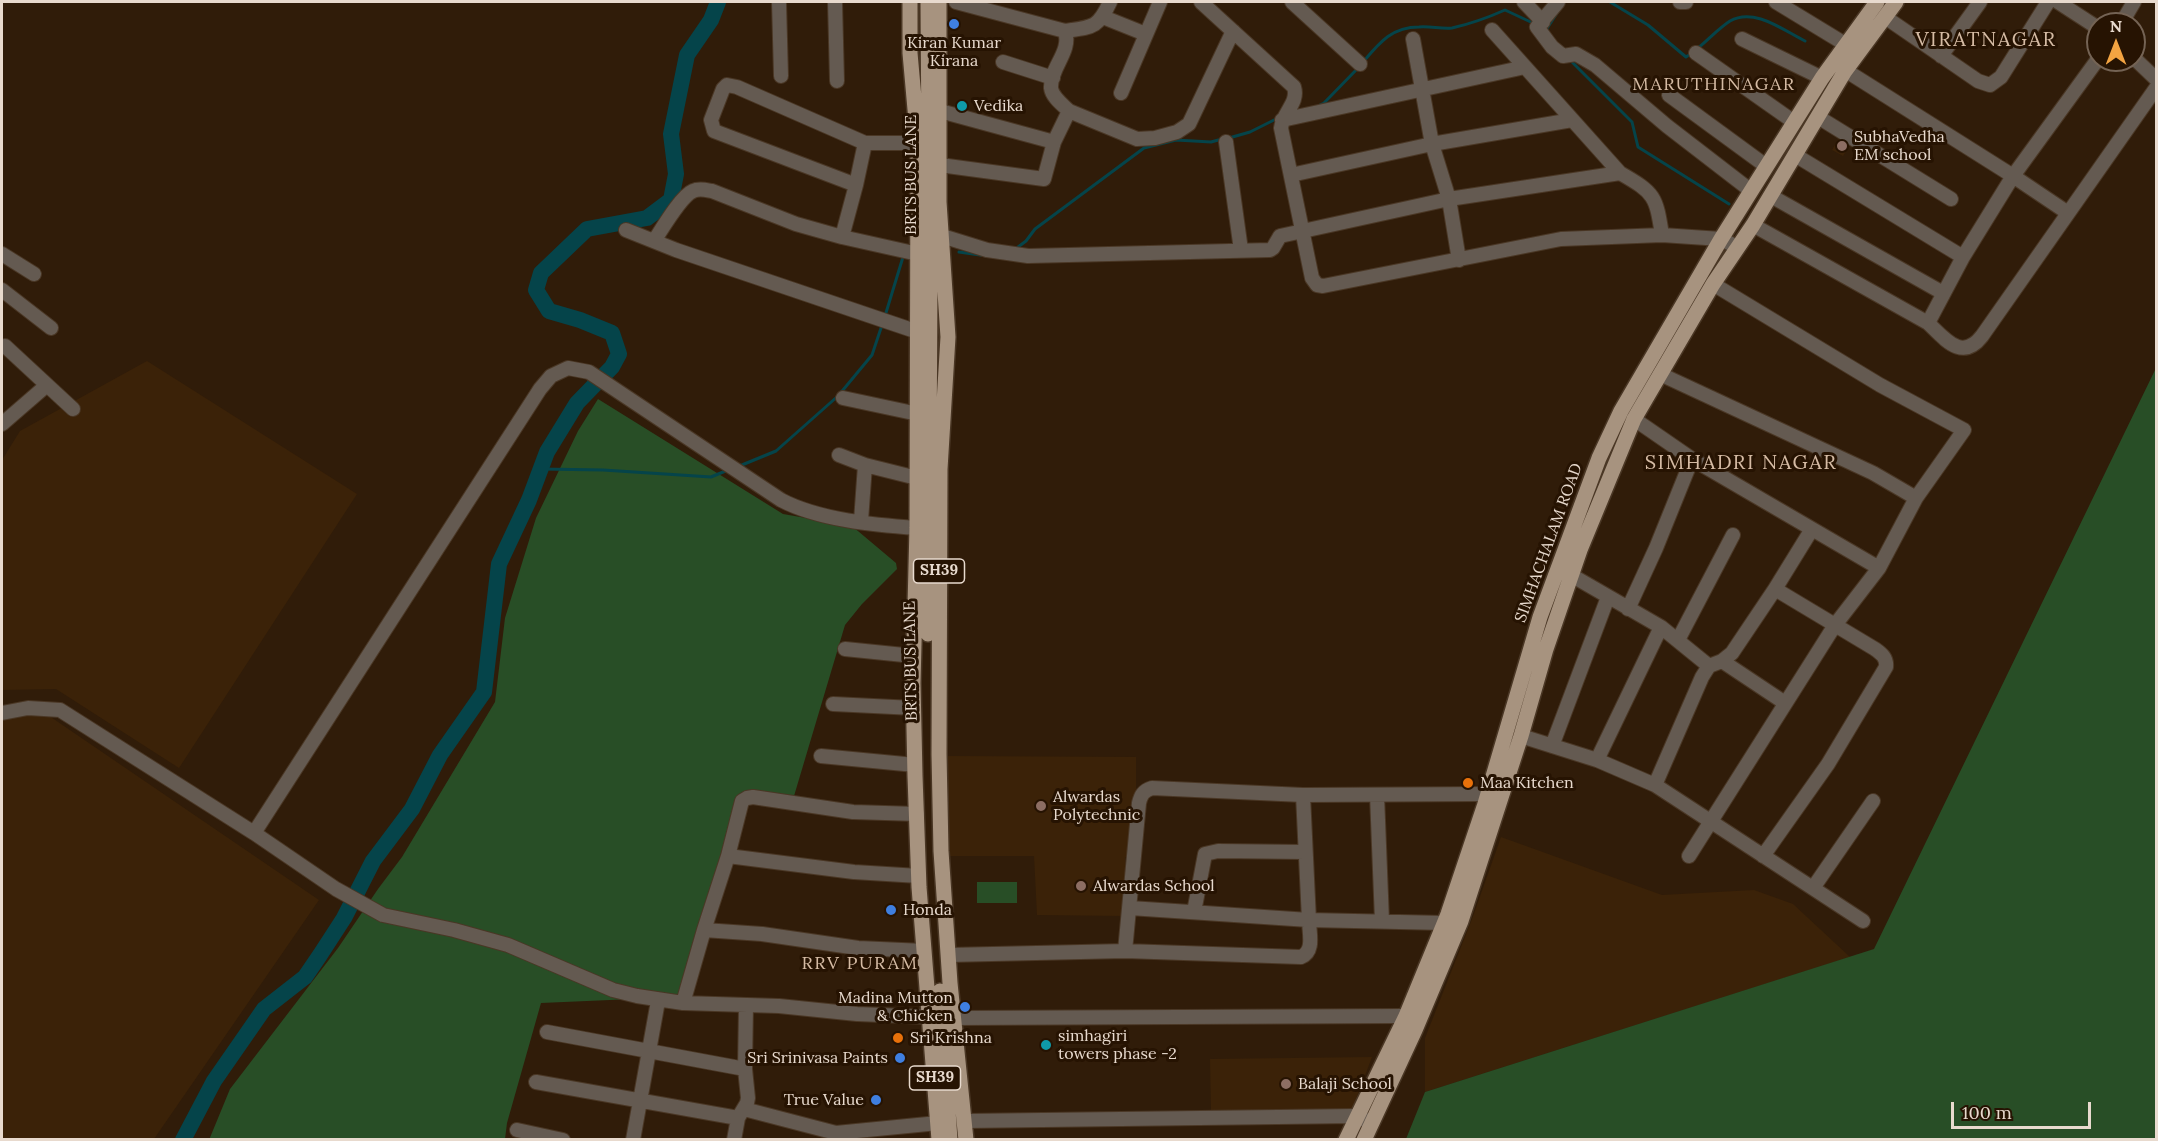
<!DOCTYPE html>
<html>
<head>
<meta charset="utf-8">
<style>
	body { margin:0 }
	#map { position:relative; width:2158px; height:1141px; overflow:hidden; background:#301c09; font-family:Lora,serif }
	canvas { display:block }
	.frame { position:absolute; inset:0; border:3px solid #e8dace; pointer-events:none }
	.north { position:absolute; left:2086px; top:12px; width:60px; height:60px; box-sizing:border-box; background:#261302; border:2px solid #746354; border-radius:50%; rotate:0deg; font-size:16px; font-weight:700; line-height:24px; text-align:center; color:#e8dace }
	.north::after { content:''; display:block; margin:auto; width:21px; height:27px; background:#f3a442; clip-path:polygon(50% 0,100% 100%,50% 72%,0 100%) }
	.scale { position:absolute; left:1951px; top:1102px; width:140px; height:27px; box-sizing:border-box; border:3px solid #e8dace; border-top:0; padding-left:8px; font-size:18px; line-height:21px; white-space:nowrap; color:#e8dace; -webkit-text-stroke:4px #261302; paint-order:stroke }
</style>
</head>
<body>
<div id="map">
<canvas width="2158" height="1141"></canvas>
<div class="frame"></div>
<div class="north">N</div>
<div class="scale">100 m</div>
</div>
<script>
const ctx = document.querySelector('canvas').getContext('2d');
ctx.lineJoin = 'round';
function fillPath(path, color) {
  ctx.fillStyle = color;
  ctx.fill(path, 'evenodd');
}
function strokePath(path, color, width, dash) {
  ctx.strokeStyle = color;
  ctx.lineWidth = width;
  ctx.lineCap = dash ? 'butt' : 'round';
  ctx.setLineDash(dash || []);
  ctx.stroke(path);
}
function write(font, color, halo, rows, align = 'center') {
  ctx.font = font + ' Lora,serif';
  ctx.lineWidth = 6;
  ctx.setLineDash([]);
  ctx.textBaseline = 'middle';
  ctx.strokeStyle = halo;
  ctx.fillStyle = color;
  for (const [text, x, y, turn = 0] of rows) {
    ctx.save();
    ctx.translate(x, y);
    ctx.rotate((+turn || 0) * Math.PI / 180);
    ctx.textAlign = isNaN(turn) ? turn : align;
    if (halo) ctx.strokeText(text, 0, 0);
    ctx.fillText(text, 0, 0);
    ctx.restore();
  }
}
fillPath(new Path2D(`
	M 1841,135 L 1852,142 L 1843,156 L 1832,150 Z
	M 147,361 L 357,494 L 179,768 L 56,689 L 2,690 L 2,460 L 20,431 Z
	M 39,709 L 319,900 L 154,1139 L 2,1140 L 2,712 Z
	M 947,756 L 1136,757 L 1136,857 L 1125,857 L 1126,916 L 1037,915 L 1034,856 L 946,856 Z
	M 1501,837 L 1662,895 L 1754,890 L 1793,904 L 1850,957 L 1425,1092 L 1425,1038 L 1472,919 Z
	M 1372,1057 L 1352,1110 L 1211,1110 L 1210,1059 Z`), '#3b2208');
fillPath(new Path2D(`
	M 2156,368 L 2156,1139 L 1406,1139 L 1425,1092 L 1874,949 Z
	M 598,399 L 783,514 L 852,526 L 896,563 L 897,569 L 862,604 L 845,625 L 794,796 L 740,793 L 679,997 L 541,1003 L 507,1123 L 505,1139 L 209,1140 L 230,1089 L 338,948 L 378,889 L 402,857 L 495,702 L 505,618 L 536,518 L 578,431 Z
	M 977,882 L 1017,882 L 1017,903 L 977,903 Z`), '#284e26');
strokePath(new Path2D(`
	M 1610,2 L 1648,25 L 1686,57 L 1692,53
	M 1543,28 L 1546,30 L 1559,10
	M 1698,48 C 1708,40 1719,28 1730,21 C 1754,7 1783,30 1805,41
	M 1569,59 L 1632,122 L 1638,147 L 1729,204
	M 1363,62 C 1380,42 1392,27 1419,27 C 1430,26 1441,29 1452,28 C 1470,24 1487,18 1505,10 L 1535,24
	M 1318,106 L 1324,103 L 1359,67
	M 1229,138 L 1250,132 L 1278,118
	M 1014,250 L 1026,241 L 1035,229 L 1144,148 L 1176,140 L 1211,142 L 1222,139
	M 959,252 L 987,256
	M 885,316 L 903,257
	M 737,467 L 776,451 L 838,396 L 872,355 L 882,325
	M 541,469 L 603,470 L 711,477 L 728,470`), '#05444a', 3);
strokePath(new Path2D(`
	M 183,1140 L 214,1081 L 264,1009 L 305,977 L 320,955 L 344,918 L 373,861 L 412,809 L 440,755 L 484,692 L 499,564 L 529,500 L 547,452 L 577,403 L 612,367 L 619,354 L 612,333 L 580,320 L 549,311 L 536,290 L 541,273 L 587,229 L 647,218 L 671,200 L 676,174 L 671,134 L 687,55 L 711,20 L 718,2`), '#05444a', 16);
const minor = new Path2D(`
	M 779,2 L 781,76
	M 835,2 L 837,81
	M 1201,2 L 1294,87 C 1299,103 1283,112 1281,128 L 1312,278 L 1317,285 L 1323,286 L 1561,239 L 1662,235 L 1721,239 L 1737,247
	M 1292,2 L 1360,64
	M 1524,2 L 1543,22
	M 1558,2 L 1537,27 L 1552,47 L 1563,56 L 1576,54 L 1595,65 L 1667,126 L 1750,190
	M 1680,2 L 1686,2
	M 1776,2 L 1845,44
	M 2058,2 L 2098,28
	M 1103,17 L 1143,33
	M 1885,17 L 1978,81 L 1990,85 L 2001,77 L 2048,2
	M 2121,24 L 2134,2
	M 1492,30 L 1620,173 C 1655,193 1656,196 1662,235
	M 1065,31 C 1093,27 1098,28 1110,2
	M 1413,39 L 1432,144 L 1449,199 L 1459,260
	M 1742,39 L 1822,78
	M 1696,53 L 1794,122
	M 1941,56 L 1980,2
	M 2134,58 L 2156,79
	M 1003,62 L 1053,78
	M 1837,65 L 2013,176 L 2068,213
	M 1121,93 L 1160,2
	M 1669,95 L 1766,166
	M 940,111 L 1054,142
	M 1069,111 L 1137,139 L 1155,138 L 1177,132 L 1189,124 L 1233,31
	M 1818,117 L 1951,199
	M 1282,120 L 1525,67
	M 1226,142 L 1241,250
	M 1795,155 L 1963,257
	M 940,165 L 1044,179 L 1054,142 L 1069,111 C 1063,105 1052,97 1051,88 C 1050,67 1072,52 1065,31 L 956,2
	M 1291,175 L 1432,144 L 1572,120
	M 856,185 L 714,131 L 711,120 L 723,89 L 727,85 L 737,87 L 865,143 L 918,143
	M 1771,196 L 1943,293
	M 1753,225 L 1928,323 C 1945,339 1962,362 1982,336 L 2156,88
	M 626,230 L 676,250 L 918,332
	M 942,236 L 987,250 L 1028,256 L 1270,250 L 1273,248 L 1280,236 L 1449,199 L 1620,173
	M 842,237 L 856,185 L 865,143
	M 654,241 C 662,229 681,196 693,191 C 699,188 706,190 712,191 L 796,224 L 842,237 L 918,254
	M 2,254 L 34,274
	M 2,290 L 51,328
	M 1928,323 L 1963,257 L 2013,176 L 2098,59
	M 5,346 L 73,409
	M 1660,374 L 1873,473 L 1916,498
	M 843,398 L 918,414
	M 1634,419 L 1692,459 L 1879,568
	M 2,424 L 47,385
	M 839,455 L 865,465 L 917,478
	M 861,521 L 865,465
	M 1571,575 L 1661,627 L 1597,760
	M 1628,609 L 1656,548 L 1692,459
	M 1661,627 L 1709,666
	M 1678,640 L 1733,535
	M 845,649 L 914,656
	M 1722,661 L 1785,703
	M 833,704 L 914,708
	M 2,713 L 28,708 L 60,710 L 254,833 L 336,889 L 383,915 L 454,930 L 508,945 L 613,990 L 637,996 L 683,1003 L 779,1006 L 857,1014 L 953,1018 L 1406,1016
	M 1521,736 L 1597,760 L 1655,785 L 1863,921
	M 1552,746 L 1608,597
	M 821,756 L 915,765
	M 1655,785 L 1702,677 L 1709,666 L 1722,661 L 1732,653 L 1775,589 L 1812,529
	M 1303,795 L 1488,794
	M 1377,795 L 1382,921
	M 254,833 L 540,389 L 551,376 L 568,368 L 589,372 L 781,500 C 819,520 875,525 917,528
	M 728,856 L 854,872 L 919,876
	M 1689,856 L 1835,625 L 1879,568 L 1916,498 L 1964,430 L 1880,385 L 1713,284
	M 1763,856 L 1828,764 L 1886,667 C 1887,658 1882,654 1875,649 L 1775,589
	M 1813,888 L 1873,801
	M 1194,912 L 1205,854 L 1218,851 L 1305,852
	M 704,930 L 762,934 L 858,948 L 924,951
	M 1125,951 L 1139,803 C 1141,795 1143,791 1152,788 L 1303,795 L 1309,920 L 1130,908
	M 948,955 L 1125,951 L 1301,957 C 1315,951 1309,933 1309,920 L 1445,923
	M 683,1003 L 704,930 L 728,856 L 742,801 L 747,798 L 753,797 L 853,812 L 917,814
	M 547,1032 L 745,1069
	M 536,1082 L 738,1118
	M 744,1109 L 836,1133 L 938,1123
	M 964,1121 L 1356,1116 L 1365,1120
	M 517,1130 L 563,1140
	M 633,1140 L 658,1001
	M 734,1140 L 738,1118 L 747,1103 L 748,1098 L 745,1069 L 746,1005`);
const major = new Path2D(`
	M 910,2 L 910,53 L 918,143 L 917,528 L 913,683 L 915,776 L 919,887 L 939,1140
	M 928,2 L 930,283 L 928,634
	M 939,2 L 939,202 L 948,337 L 940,469 L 939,754 L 941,851 L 950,983 L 966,1140
	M 940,991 L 950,1140
	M 1346,1140 L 1406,1016 L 1448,914 L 1484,807 L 1540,617 L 1599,458 L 1621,411 L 1721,239 L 1822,78 L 1877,2
	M 1364,1140 L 1415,1030 L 1461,921 L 1521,736 L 1546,649 L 1580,550 L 1634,419 L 1713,284 L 1753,225 L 1845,71 L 1896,2`);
strokePath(minor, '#4a3725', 16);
strokePath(major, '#4a3725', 18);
strokePath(minor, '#645a51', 14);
strokePath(major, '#a7937f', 15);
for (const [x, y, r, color] of [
	[954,24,6,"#3f7fe0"],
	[962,106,6,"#0f9aa8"],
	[1842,146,6,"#8d6e63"],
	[1468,783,6,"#e8710a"],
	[1041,806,6,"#8d6e63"],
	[1081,886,6,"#8d6e63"],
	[891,910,6,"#3f7fe0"],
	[965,1007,6,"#3f7fe0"],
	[898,1038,6,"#e8710a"],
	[1046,1045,6,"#0f9aa8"],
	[900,1058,6,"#3f7fe0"],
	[1286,1084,6,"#8d6e63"],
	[876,1100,6,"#3f7fe0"]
]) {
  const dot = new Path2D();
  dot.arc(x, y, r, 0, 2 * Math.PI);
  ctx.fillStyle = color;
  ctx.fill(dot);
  strokePath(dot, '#261302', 2);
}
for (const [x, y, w] of [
	[939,571,51],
	[935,1078,51]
]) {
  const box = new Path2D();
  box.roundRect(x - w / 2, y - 12, w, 24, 4.5);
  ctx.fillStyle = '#261302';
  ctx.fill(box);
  strokePath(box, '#e8dace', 1.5);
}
write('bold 15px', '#e8dace', null, [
	["SH39",939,571],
	["SH39",935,1078]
]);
write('16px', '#e8dace', '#261302', [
	["Kiran Kumar",954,43,"center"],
	["Kirana",954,61,"center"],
	["Vedika",974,106],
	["SubhaVedha",1854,137],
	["EM school",1854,155],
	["Maa Kitchen",1480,783],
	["Alwardas",1053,797],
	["Polytechnic",1053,815],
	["Alwardas School",1093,886],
	["Honda",903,910],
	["Madina Mutton",953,998,"right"],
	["& Chicken",953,1016,"right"],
	["simhagiri",1058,1036],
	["towers phase -2",1058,1054],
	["Sri Krishna",910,1038],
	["Sri Srinivasa Paints",888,1058,"right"],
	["Balaji School",1298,1084],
	["True Value",864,1100,"right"]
], 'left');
write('16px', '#e8dace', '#261302', [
	["BRTS BUS LANE",911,175,-90],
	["SIMHACHALAM ROAD",1549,543,-70],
	["BRTS BUS LANE",911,661,-91]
]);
ctx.letterSpacing = '1.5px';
write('18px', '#d5bba4', '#261302', [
	["MARUTHINAGAR",1714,85],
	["RRV PURAM",860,964]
]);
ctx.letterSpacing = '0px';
ctx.letterSpacing = '1.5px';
write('20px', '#d5bba4', '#261302', [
	["VIRATNAGAR",1986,40],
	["SIMHADRI NAGAR",1741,463]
]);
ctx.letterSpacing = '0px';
</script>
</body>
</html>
